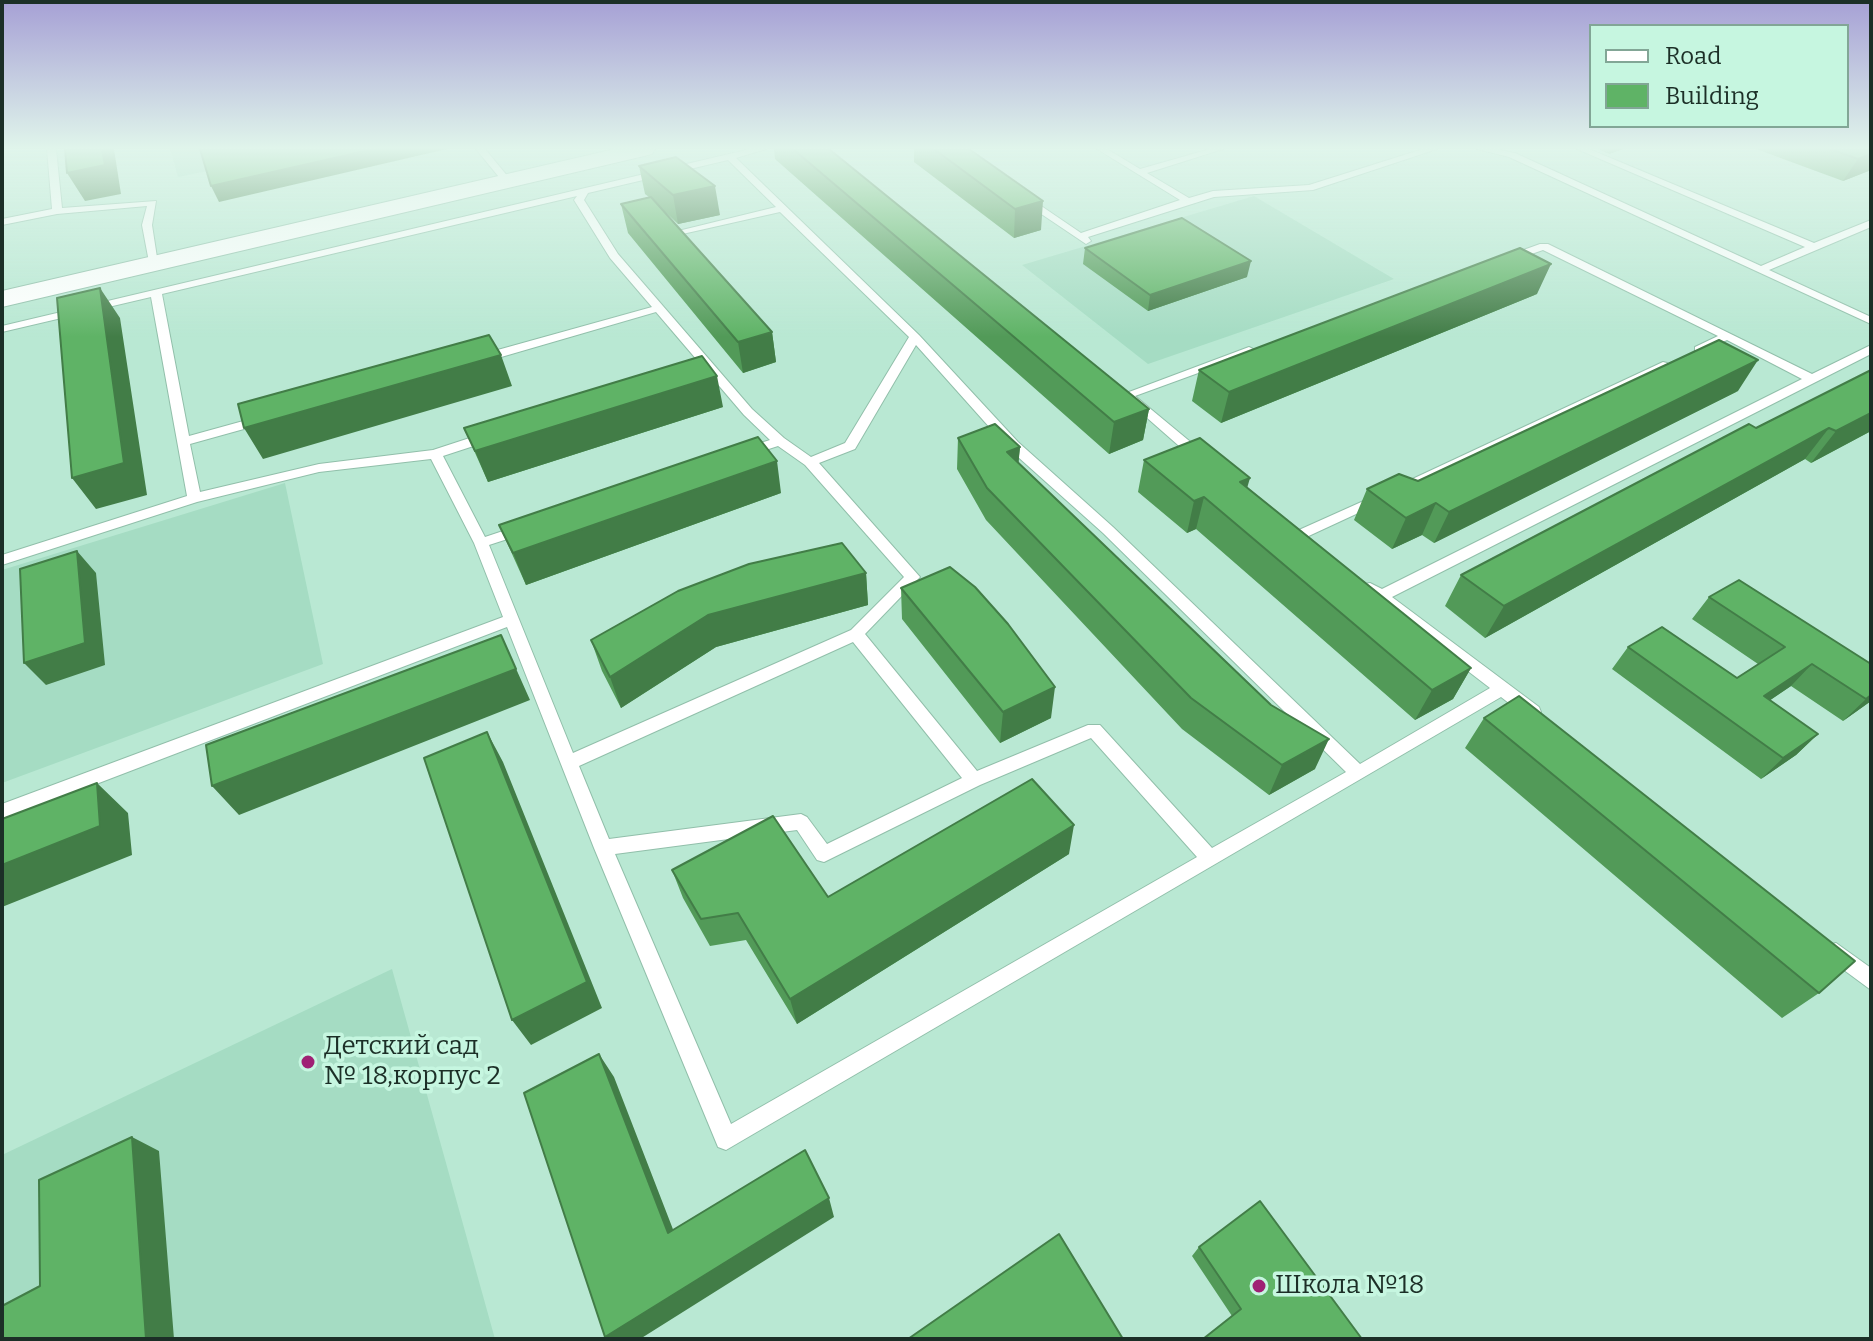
<!DOCTYPE html>
<html>
<head>
<meta charset="utf-8">
<style>
	body { margin:0 }
	#map { position:relative; width:1873px; height:1341px; overflow:hidden; background:#b9e8d3; font-family:Bitter,serif }
	canvas { display:block }
	.frame { position:absolute; inset:0; border:4px solid #1c2f27; pointer-events:none }
	.legend { position:absolute; left:1589px; top:24px; width:260px; height:104px; box-sizing:border-box; background:#c6f6e0; border:2px solid #82a696; margin:0; padding:10px 14px; list-style:none; font-size:24px; color:#1c2f27 }
	.legend li { display:flex; align-items:center; gap:16px; height:40px }
	.legend b { width:40px; border:2px solid #82a696 }
</style>
</head>
<body>
<div id="map">
<canvas width="1873" height="1341"></canvas>
<div class="frame"></div>
<ul class="legend">
<li><b style="height:10px;background:#fff"></b>Road</li>
<li><b style="height:22px;background:#5fb366"></b>Building</li>
</ul>
</div>
<script>
const ctx = document.querySelector('canvas').getContext('2d');
ctx.lineJoin = 'round';
function fillPath(path, color) {
  ctx.fillStyle = color;
  ctx.fill(path, 'evenodd');
}
function strokePath(path, color, width, dash) {
  ctx.strokeStyle = color;
  ctx.lineWidth = width;
  ctx.lineCap = dash ? 'butt' : 'round';
  ctx.setLineDash(dash || []);
  ctx.stroke(path);
}
function write(font, color, halo, rows, align = 'center') {
  ctx.font = font + ' Bitter,serif';
  ctx.lineWidth = 7;
  ctx.setLineDash([]);
  ctx.textBaseline = 'middle';
  ctx.strokeStyle = halo;
  ctx.fillStyle = color;
  for (const [text, x, y, turn = 0] of rows) {
    ctx.save();
    ctx.translate(x, y);
    ctx.rotate((+turn || 0) * Math.PI / 180);
    ctx.textAlign = isNaN(turn) ? turn : align;
    if (halo) ctx.strokeText(text, 0, 0);
    ctx.fillText(text, 0, 0);
    ctx.restore();
  }
}
fillPath(new Path2D(`
	M 170,149 L 319,149 L 178,177 Z
	M 1254,196 L 1394,279 L 1148,364 L 1022,265 Z
	M 285,483 L 323,664 L 2,783 L 2,570 Z
	M 392,969 L 495,1339 L 2,1339 L 2,1155 Z`), '#a5dcc3');
const service = new Path2D(`
	M 47,149 L 56,149 L 62,208 L 156,201 L 152,225 L 158,264 L 149,262 L 142,225 L 147,206 L 57,214 L 2,225 L 2,219 L 52,209 Z
	M 476,149 L 485,149 L 509,178 L 509,182 L 503,182 Z
	M 750,149 L 766,149 L 736,158 L 919,335 L 1018,442 L 1113,527 L 1360,764 L 1490,688 L 1365,592 L 1363,588 L 1365,584 L 1370,583 L 1382,589 L 1802,379 L 1727,340 L 1703,351 L 1695,351 L 1695,347 L 1718,336 L 1543,250 L 1508,262 L 1503,259 L 1504,257 L 1540,244 L 1548,244 L 1812,374 L 1871,345 L 1871,354 L 1392,597 L 1539,707 L 1541,712 L 1539,717 L 1527,717 L 1501,697 L 726,1150 L 718,1147 L 594,848 L 507,627 L 2,820 L 2,804 L 503,617 L 474,543 L 431,459 L 319,472 L 197,502 L 2,565 L 2,555 L 187,496 L 151,297 L 2,332 L 2,326 ZM 728,160 L 776,207 L 678,231 L 678,235 L 780,212 L 909,337 L 845,443 L 811,457 L 784,438 L 752,409 L 618,254 L 584,200 L 588,193 ZM 577,196 L 574,200 L 610,258 L 652,307 L 476,356 L 476,362 L 484,362 L 656,312 L 744,415 L 770,440 L 742,449 L 742,455 L 747,456 L 778,446 L 805,465 L 904,577 L 851,630 L 573,753 L 489,545 L 526,533 L 528,530 L 521,525 L 485,537 L 443,456 L 495,439 L 495,433 L 485,433 L 433,450 L 319,464 L 200,492 L 190,444 L 269,422 L 271,419 L 265,415 L 189,436 L 162,294 ZM 916,345 L 1008,448 L 1103,533 L 1346,772 L 1212,848 L 1100,725 L 1088,725 L 977,771 L 865,634 L 920,577 L 819,463 L 855,449 ZM 853,642 L 962,778 L 827,844 L 807,817 L 801,814 L 609,839 L 579,766 ZM 1091,738 L 1197,857 L 731,1124 L 615,854 L 797,830 L 817,860 L 824,862 L 980,785 Z
	M 1097,149 L 1107,149 L 1140,169 L 1210,149 L 1223,149 L 1147,173 L 1189,198 L 1213,191 L 1309,185 L 1423,149 L 1437,149 L 1313,190 L 1214,197 L 1088,237 L 1091,241 L 1086,244 L 1022,201 L 1022,197 L 1028,197 L 1081,233 L 1180,200 Z
	M 1477,149 L 1495,149 L 1515,153 L 1761,266 L 1805,247 L 1577,149 L 1589,149 L 1814,243 L 1871,220 L 1871,227 L 1769,270 L 1871,317 L 1871,324 L 1509,157 Z
	M 1249,347 L 1253,349 L 1253,353 L 1135,396 L 1205,454 L 1205,460 L 1195,460 L 1121,395 Z
	M 1663,362 L 1667,363 L 1667,369 L 1403,492 L 1398,493 L 1391,489 Z
	M 1377,495 L 1384,499 L 1382,502 L 1300,540 L 1290,540 L 1288,537 L 1290,534 Z
	M 1836,943 L 1871,968 L 1871,990 L 1829,959 L 1826,952 L 1829,945 Z`);
const tertiary = new Path2D(`
	M 615,149 L 655,149 L 652,154 L 644,156 L 2,307 L 2,291 Z`);
strokePath(service, '#91bfaa', 2);
strokePath(tertiary, '#91bfaa', 2);
fillPath(service, '#fff');
fillPath(tertiary, '#fff');
fillPath(new Path2D(`
	M 774,149 L 829,149 L 1149,409 L 1143,440 L 1109,454 L 775,159 Z
	M 914,149 L 969,149 L 1041,230 L 1014,238 L 914,162 Z
	M 1598,149 L 1623,149 L 1609,154 Z
	M 1756,149 L 1871,149 L 1871,170 L 1843,181 Z
	M 639,166 L 720,215 L 678,224 L 662,209 L 772,332 L 776,362 L 743,373 L 628,233 L 621,204 L 649,197 L 645,194 Z
	M 1085,248 L 1247,277 L 1148,311 L 1083,264 Z
	M 1537,294 L 1221,423 L 1192,401 L 1199,370 Z
	M 1871,370 L 1871,431 L 1811,463 L 1805,459 L 1485,638 L 1445,606 L 1461,575 Z
	M 1738,391 L 1434,543 L 1422,535 L 1392,549 L 1354,520 L 1367,489 L 1418,481 Z
	M 723,407 L 488,482 L 464,428 Z
	M 958,438 L 1020,447 L 1018,464 L 1315,769 L 1269,795 L 1182,729 L 986,520 L 957,469 Z
	M 1144,460 L 1247,487 L 1471,668 L 1453,699 L 1415,720 L 1196,529 L 1187,533 L 1138,492 Z
	M 781,493 L 526,585 L 499,525 Z
	M 866,573 L 868,605 L 716,647 L 621,708 L 602,671 L 591,640 Z
	M 901,588 L 1051,718 L 1000,743 L 902,619 Z
	M 1709,597 L 1871,664 L 1871,701 L 1843,721 L 1791,686 L 1770,700 L 1818,734 L 1796,755 L 1761,779 L 1612,669 L 1628,647 L 1737,678 L 1758,664 L 1692,619 Z
	M 1484,718 L 1819,993 L 1782,1018 L 1465,748 Z
	M 1069,854 L 797,1024 L 746,940 L 710,946 L 683,898 L 672,870 L 828,897 Z
	M 1199,1247 L 1362,1339 L 1232,1316 L 1192,1256 Z`), '#529a58');
fillPath(new Path2D(`
	M 102,149 L 114,149 L 121,194 L 85,201 L 67,173 Z
	M 374,149 L 447,149 L 219,202 L 211,186 Z
	M 1612,149 L 1623,149 L 1609,154 Z
	M 1871,154 L 1871,170 L 1843,181 L 1858,159 Z
	M 715,186 L 720,215 L 678,224 L 673,195 Z
	M 1043,201 L 1041,230 L 1014,238 L 1015,209 Z
	M 1251,261 L 1247,277 L 1148,311 L 1150,295 Z
	M 1551,264 L 1537,294 L 1221,423 L 1229,392 Z
	M 100,288 L 120,318 L 147,495 L 96,509 L 72,478 Z
	M 772,332 L 776,362 L 743,373 L 738,342 Z
	M 501,355 L 512,386 L 263,459 L 244,428 Z
	M 1758,360 L 1738,391 L 1434,543 L 1449,512 Z
	M 717,376 L 723,407 L 488,482 L 475,451 Z
	M 1149,409 L 1143,440 L 1109,454 L 1114,422 Z
	M 1871,413 L 1871,431 L 1811,463 L 1836,431 Z
	M 1829,428 L 1805,459 L 1485,638 L 1504,606 Z
	M 1020,447 L 1017,479 L 1007,452 Z
	M 777,461 L 781,493 L 526,585 L 513,553 Z
	M 1250,478 L 1241,509 L 1240,482 Z
	M 1204,497 L 1196,529 L 1187,533 L 1194,501 Z
	M 1436,503 L 1422,535 L 1392,549 L 1406,518 Z
	M 77,551 L 96,573 L 105,665 L 46,685 L 24,663 Z
	M 866,573 L 868,605 L 716,647 L 621,708 L 610,677 L 708,615 Z
	M 501,635 L 530,700 L 239,815 L 212,786 Z
	M 1812,664 L 1791,686 L 1744,718 L 1764,696 Z
	M 1471,668 L 1453,699 L 1415,720 L 1432,690 Z
	M 1055,687 L 1051,718 L 1000,743 L 1003,712 Z
	M 1871,695 L 1871,701 L 1843,721 L 1866,699 Z
	M 487,732 L 503,762 L 602,1008 L 531,1045 L 512,1020 Z
	M 1818,734 L 1796,755 L 1761,779 L 1783,758 Z
	M 1329,739 L 1315,769 L 1269,795 L 1282,765 Z
	M 97,783 L 128,813 L 132,855 L 2,907 L 2,865 Z
	M 1074,825 L 1069,854 L 797,1024 L 790,999 Z
	M 599,1054 L 614,1077 L 681,1250 L 668,1233 Z
	M 132,1137 L 159,1151 L 174,1339 L 146,1339 Z
	M 829,1198 L 834,1217 L 640,1339 L 607,1339 L 605,1337 Z`), '#427d47');
const building = new Path2D(`
	M 65,149 L 102,149 L 105,165 L 67,173 Z
	M 200,149 L 374,149 L 211,186 Z
	M 793,149 L 829,149 L 1149,409 L 1114,422 Z
	M 934,149 L 969,149 L 1043,201 L 1015,209 Z
	M 1830,149 L 1871,149 L 1871,154 L 1858,159 Z
	M 676,157 L 715,186 L 673,195 L 639,166 Z
	M 651,197 L 772,332 L 738,342 L 621,204 Z
	M 1182,218 L 1251,261 L 1150,295 L 1085,248 Z
	M 1520,248 L 1551,264 L 1229,392 L 1199,370 Z
	M 100,288 L 124,463 L 72,478 L 57,298 Z
	M 489,335 L 501,355 L 244,428 L 238,404 Z
	M 1719,340 L 1758,360 L 1449,512 L 1436,503 L 1406,518 L 1367,489 L 1399,474 L 1418,481 Z
	M 702,356 L 717,376 L 475,451 L 464,428 Z
	M 1871,370 L 1871,413 L 1836,431 L 1829,428 L 1504,606 L 1461,575 L 1749,424 L 1756,428 Z
	M 995,424 L 1020,447 L 1007,452 L 1271,705 L 1329,739 L 1282,765 L 1191,698 L 987,488 L 958,438 Z
	M 758,437 L 777,461 L 513,553 L 499,525 Z
	M 1200,438 L 1250,478 L 1240,482 L 1471,668 L 1432,690 L 1204,497 L 1194,501 L 1144,460 Z
	M 842,543 L 866,573 L 708,615 L 610,677 L 591,640 L 678,591 L 749,564 Z
	M 77,551 L 85,643 L 24,663 L 20,569 Z
	M 950,567 L 975,587 L 1008,624 L 1055,687 L 1003,712 L 901,588 Z
	M 1739,580 L 1871,664 L 1871,695 L 1866,699 L 1812,664 L 1764,696 L 1818,734 L 1783,758 L 1628,647 L 1662,627 L 1737,678 L 1785,647 L 1709,597 Z
	M 501,635 L 516,669 L 212,786 L 206,745 Z
	M 1519,696 L 1855,961 L 1819,993 L 1484,718 Z
	M 487,732 L 587,982 L 512,1020 L 424,758 Z
	M 1032,779 L 1074,825 L 790,999 L 738,913 L 701,919 L 672,870 L 773,816 L 828,897 Z
	M 97,783 L 100,826 L 2,865 L 2,819 Z
	M 599,1054 L 668,1233 L 805,1150 L 829,1198 L 605,1337 L 524,1093 Z
	M 132,1137 L 146,1339 L 41,1339 L 41,1338 L 38,1339 L 2,1339 L 2,1306 L 40,1286 L 39,1180 Z
	M 1260,1201 L 1362,1339 L 1203,1339 L 1241,1309 L 1199,1247 Z
	M 1059,1234 L 1123,1339 L 908,1339 Z`);
fillPath(building, '#5fb366');
strokePath(building, '#427d47', 2);
const sky = ctx.createLinearGradient(0, 0, 0, 337);
sky.addColorStop(0, '#a6a0d5');
sky.addColorStop(0.44, '#e0f5eb');
sky.addColorStop(1, '#e0f5eb00');
ctx.fillStyle = sky;
ctx.fillRect(0, 0, 1873, 337);
for (const [x, y, r, color] of [
	[308,1062,8,"#9f2174"],
	[1259,1286,8,"#9f2174"]
]) {
  const dot = new Path2D();
  dot.arc(x, y, r, 0, 2 * Math.PI);
  ctx.fillStyle = color;
  ctx.fill(dot);
  strokePath(dot, '#c6f6e0', 3);
}
write('26px', '#1c2f27', '#c6f6e0', [
	["Детский сад",324,1047],
	["№ 18,корпус 2",324,1077],
	["Школа №18",1275,1286]
], 'left');
</script>
</body>
</html>
